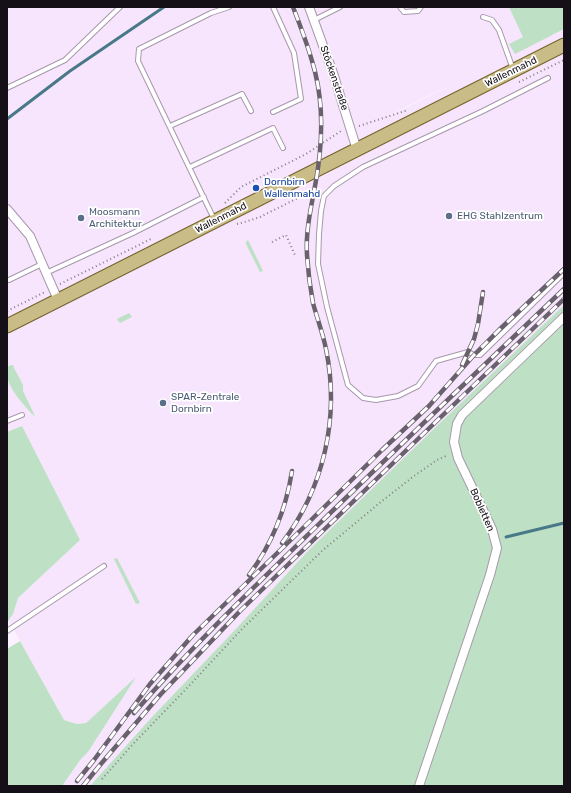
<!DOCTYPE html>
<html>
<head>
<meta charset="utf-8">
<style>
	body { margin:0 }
	#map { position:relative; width:571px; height:793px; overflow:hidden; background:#fbf2ff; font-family:Rubik,sans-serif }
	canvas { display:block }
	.frame { position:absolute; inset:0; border:8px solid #150f17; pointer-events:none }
</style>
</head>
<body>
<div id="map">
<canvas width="571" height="793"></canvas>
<div class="frame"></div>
</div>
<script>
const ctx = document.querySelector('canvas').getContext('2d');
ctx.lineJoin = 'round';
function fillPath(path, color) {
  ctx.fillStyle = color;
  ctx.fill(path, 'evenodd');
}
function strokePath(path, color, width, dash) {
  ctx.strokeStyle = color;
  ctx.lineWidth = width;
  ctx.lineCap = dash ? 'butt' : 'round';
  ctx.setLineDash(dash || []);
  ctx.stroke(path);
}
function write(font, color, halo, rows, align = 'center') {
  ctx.font = font + ' Rubik,sans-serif';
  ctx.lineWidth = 3.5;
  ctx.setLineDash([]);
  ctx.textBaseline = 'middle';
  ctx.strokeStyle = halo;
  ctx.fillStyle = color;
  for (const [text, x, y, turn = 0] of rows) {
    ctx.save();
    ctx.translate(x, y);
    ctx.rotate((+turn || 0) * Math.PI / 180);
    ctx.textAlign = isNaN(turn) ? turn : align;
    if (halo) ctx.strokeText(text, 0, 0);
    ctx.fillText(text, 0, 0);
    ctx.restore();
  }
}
fillPath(new Path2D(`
	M 7,7 L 564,7 L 564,29 L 542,40 L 564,30 L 564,305 L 307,552 L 232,633 L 151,718 L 90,786 L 62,786 L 81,759 L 88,752 L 134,679 L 86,723 L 77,724 L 64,720 L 9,621 L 13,614 L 18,598 L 80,540 L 22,426 L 7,432 ZM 458,82 L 387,117 L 386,117 L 415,102 Z`), '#f6e5fc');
fillPath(new Path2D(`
	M 509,7 L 564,7 L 564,29 L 515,54 L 509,44 L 523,37 Z
	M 248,240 L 263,271 L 260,272 L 246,244 L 246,242 Z
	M 564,305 L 564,786 L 90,786 L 151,718 L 232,633 L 307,552 L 442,421 Z
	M 129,313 L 132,317 L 120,323 L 117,319 Z
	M 11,365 L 13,365 L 14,368 L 23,385 L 23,391 L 35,416 L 32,414 C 23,404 10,390 7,377 C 7,374 7,370 7,367 Z
	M 22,426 L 80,540 L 18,598 L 13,614 L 7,623 L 7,432 Z
	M 117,558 L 140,603 L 136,604 L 114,559 Z
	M 20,641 L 64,720 L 77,724 L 86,723 L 136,677 L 88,752 L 81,759 L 62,786 L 7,786 L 7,649 Z`), '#bee1c5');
strokePath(new Path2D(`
	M 7,119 L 70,71 L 164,7
	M 506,537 L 564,523`), '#497988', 3);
const lane = new Path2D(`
	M 273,7 L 294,53 L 301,99 L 273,112
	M 400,7 L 404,12 L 418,11 L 421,7
	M 483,17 L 492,20 L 499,30 L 513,69
	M 314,20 L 340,7
	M 548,78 L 483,111 L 363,167 L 334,186 L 324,196 L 321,211 L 319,234 L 318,264 L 327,307 L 348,385 L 363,398 L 376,400 L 398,396 L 418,386 L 436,361 L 468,352 L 474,355 L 480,355 L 564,273
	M 7,88 L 65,60 L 120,7
	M 170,126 L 242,94 L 251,111
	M 190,167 L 273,128 L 283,148
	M 214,219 L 138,61 L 139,49 L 211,13 L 229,7
	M 46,273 L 133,233 L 204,197
	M 9,280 L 42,264
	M 7,421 L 22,415
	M 7,631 L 104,566`);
const street = new Path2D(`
	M 309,7 L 333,73 L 357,150
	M 7,209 L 30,236 L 58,300
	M 419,786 L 490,575 L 497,548 L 492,529 L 458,458 L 454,442 L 457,424 L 462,415 L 564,317`);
const primary = new Path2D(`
	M 7,326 L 564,45`);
strokePath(lane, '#a798ac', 6);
strokePath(street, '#a798ac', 10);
strokePath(primary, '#74622c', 15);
strokePath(new Path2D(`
	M 519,82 L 564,60
	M 359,126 L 408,110
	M 225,203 L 241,187 L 306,154 L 341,131
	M 237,224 L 248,221 L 260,217 L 298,198 L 301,191
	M 272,242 L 286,235 L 295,255
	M 60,284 L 153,238
	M 7,311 L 45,292
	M 102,779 L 134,743 L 189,686 L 242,629 L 323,550 L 382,501 L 414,476 L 437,460 L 448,455`), '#867e89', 2, [1, 3]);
strokePath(lane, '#fff', 4);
strokePath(street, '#fff', 8);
strokePath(primary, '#cabc87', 13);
const rail = new Path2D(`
	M 462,365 L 474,339 L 478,324 L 483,292
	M 282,543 C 324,488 340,417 326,349 C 323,334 317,318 313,303 C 310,287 308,271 307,255 C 305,226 314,197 318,168 C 323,133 323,96 312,61 C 307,43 300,25 293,7
	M 249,575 C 272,544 286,509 292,471
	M 134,713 C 192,646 256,585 319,524 C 400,445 482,367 564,289
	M 77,781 L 94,760 L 150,684 L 193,635 L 303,528 L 382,450 L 429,406 L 474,355 L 499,330 L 564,269
	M 83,786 L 100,765 L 160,695 L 241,610 L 419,438 L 564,299`);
strokePath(rail, '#69626c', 4.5);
strokePath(rail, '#fff', 3, [9]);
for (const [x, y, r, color] of [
	[256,188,4,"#1a4fb4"],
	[449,216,4,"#5c6f8a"],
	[81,218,4,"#5c6f8a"],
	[163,403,4,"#5c6f8a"]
]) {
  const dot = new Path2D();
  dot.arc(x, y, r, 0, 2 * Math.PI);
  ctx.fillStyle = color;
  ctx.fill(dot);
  strokePath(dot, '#fff', 1.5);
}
write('10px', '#150f17', '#fff', [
	["Wallenmahd",511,72,-26],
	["Stöckenstraße",334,78,71],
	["Wallenmahd",221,218,-27],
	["Bobletten",482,510,66]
]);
write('10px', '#164399', '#fff', [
	["Dornbirn",264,182],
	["Wallenmahd",264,194]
], 'left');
write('10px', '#4e5e75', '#fff', [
	["Moosmann",89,212],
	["Architektur",89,224],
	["EHG Stahlzentrum",457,216],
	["SPAR-Zentrale",171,397],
	["Dornbirn",171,409]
], 'left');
</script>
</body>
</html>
